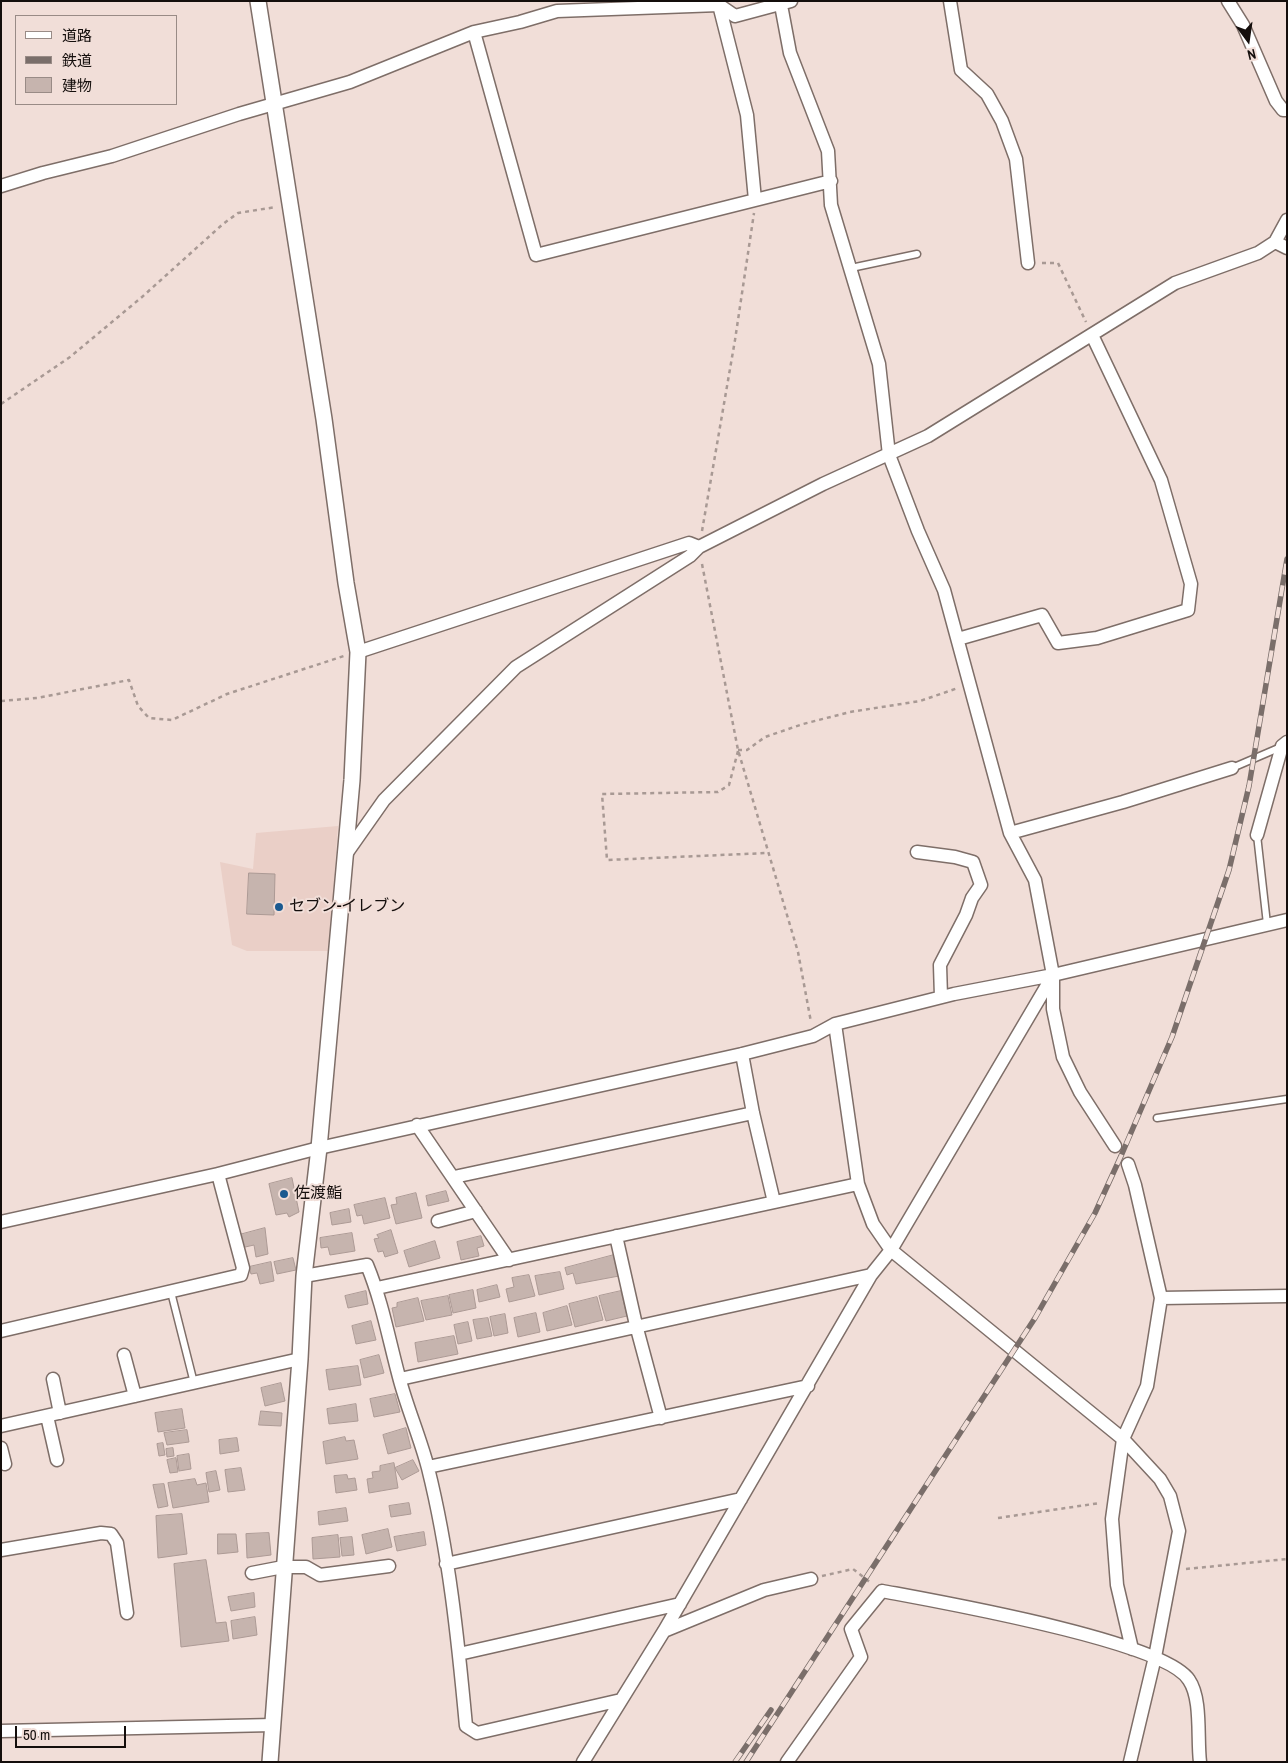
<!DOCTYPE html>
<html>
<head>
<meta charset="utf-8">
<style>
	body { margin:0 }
	#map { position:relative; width:1288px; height:1763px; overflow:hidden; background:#f1ded8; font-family:"Archivo Narrow","Noto Sans JP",sans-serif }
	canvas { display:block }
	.frame { position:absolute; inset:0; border:2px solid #140e0c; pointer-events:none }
	.legend { position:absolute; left:15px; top:15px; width:162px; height:90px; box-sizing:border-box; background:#f1ded8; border:1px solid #998b86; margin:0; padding:6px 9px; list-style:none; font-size:15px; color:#140e0c }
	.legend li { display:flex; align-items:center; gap:10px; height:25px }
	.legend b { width:25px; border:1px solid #998b86 }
	.north { position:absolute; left:1223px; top:15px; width:50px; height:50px; -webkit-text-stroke:4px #f1ded8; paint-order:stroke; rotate:166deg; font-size:14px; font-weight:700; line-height:20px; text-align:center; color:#140e0c }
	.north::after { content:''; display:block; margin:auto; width:18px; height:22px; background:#140e0c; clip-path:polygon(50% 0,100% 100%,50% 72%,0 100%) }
	.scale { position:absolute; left:15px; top:1726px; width:111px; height:22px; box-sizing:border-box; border:2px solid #140e0c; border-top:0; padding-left:6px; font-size:15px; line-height:18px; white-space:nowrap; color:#140e0c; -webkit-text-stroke:4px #f1ded8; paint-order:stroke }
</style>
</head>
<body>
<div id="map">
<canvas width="1288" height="1763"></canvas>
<div class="frame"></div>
<ul class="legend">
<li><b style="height:6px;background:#fff"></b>道路</li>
<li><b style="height:6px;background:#7a6e6a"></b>鉄道</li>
<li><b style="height:14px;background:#c6b4ae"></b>建物</li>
</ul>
<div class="north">N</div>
<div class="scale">50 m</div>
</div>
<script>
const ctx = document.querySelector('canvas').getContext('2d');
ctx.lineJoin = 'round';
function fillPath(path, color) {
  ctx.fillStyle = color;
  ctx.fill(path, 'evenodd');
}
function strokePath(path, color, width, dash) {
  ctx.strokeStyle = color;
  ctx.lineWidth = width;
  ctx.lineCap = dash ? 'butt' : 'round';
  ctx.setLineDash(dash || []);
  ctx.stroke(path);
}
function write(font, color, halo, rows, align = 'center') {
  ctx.font = font + ' "Archivo Narrow","Noto Sans JP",sans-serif';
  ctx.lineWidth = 4;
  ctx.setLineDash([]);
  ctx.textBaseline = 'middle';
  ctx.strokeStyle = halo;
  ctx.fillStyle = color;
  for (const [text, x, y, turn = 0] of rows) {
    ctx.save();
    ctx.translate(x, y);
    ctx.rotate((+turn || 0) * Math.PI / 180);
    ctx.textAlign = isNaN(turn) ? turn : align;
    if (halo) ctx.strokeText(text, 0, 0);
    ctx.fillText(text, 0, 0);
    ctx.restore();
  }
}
fillPath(new Path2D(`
	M 338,826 L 329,951 L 247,951 L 232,945 L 220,862 L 253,869 L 256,833 Z`), '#eacfc7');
const building = new Path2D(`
	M 249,873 L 275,874 L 274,915 L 247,914 Z
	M 292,1178 L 299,1212 L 289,1217 L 287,1213 L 276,1215 L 269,1184 Z
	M 446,1191 L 449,1201 L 428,1206 L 426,1196 Z
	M 416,1193 L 422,1218 L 396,1224 L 391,1205 L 397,1204 L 396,1198 Z
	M 385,1198 L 390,1218 L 364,1224 L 362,1215 L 357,1216 L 354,1205 Z
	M 349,1209 L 351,1222 L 332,1225 L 330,1213 Z
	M 265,1228 L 268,1254 L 256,1257 L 254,1245 L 241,1248 L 239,1235 Z
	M 391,1230 L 398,1253 L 385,1257 L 383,1251 L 378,1252 L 374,1239 L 379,1238 L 377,1235 Z
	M 352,1233 L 355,1251 L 330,1255 L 328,1247 L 321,1248 L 320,1238 Z
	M 481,1236 L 484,1246 L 477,1248 L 479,1256 L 461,1260 L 457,1242 Z
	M 435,1241 L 440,1258 L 409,1267 L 404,1251 Z
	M 614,1255 L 619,1276 L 576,1284 L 573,1273 L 567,1275 L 565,1268 Z
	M 293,1258 L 296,1270 L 277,1274 L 274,1262 Z
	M 271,1262 L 274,1281 L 260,1284 L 257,1273 L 251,1274 L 249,1267 Z
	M 560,1272 L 564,1289 L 539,1295 L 535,1276 Z
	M 529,1275 L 535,1296 L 509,1302 L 506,1289 L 514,1287 L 512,1278 Z
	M 497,1285 L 500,1297 L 479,1302 L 477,1290 Z
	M 473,1290 L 476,1308 L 453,1313 L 449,1295 Z
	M 366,1291 L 368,1304 L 348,1308 L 345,1296 Z
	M 621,1291 L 627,1316 L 606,1321 L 599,1296 Z
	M 448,1296 L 452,1315 L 426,1320 L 421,1301 Z
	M 597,1297 L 603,1320 L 575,1327 L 569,1304 Z
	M 418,1298 L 424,1321 L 396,1327 L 392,1308 L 397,1307 L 397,1303 Z
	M 567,1306 L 572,1325 L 547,1331 L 543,1313 Z
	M 536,1313 L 540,1332 L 518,1337 L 514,1318 Z
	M 505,1314 L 508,1333 L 494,1336 L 490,1317 Z
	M 488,1318 L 492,1336 L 477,1339 L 473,1320 Z
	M 371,1321 L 376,1340 L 356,1344 L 352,1326 Z
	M 468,1322 L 472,1341 L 458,1344 L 454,1325 Z
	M 454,1336 L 458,1354 L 418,1362 L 415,1343 Z
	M 379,1355 L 384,1373 L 364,1378 L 360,1360 Z
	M 358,1366 L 361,1385 L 329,1390 L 326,1370 Z
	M 281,1383 L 285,1401 L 265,1406 L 261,1388 Z
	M 395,1394 L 400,1412 L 374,1417 L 370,1399 Z
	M 356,1404 L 358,1421 L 329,1424 L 327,1409 Z
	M 182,1409 L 185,1428 L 158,1432 L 155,1413 Z
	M 261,1411 L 282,1413 L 281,1426 L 259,1425 Z
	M 406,1428 L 411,1448 L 388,1454 L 383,1435 Z
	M 187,1430 L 189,1442 L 167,1445 L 164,1433 Z
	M 345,1437 L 346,1441 L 354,1440 L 358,1459 L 326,1464 L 323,1442 Z
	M 237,1438 L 239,1451 L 220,1454 L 219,1440 Z
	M 163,1443 L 165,1455 L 159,1456 L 157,1444 Z
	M 173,1448 L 174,1456 L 167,1457 L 166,1449 Z
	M 189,1454 L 191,1469 L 179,1471 L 177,1456 Z
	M 176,1458 L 178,1472 L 170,1473 L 167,1460 Z
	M 413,1460 L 419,1471 L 402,1480 L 395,1468 Z
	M 394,1463 L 398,1488 L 369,1493 L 367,1479 L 373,1478 L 372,1472 L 380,1471 L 380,1466 Z
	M 241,1468 L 245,1490 L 228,1492 L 225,1470 Z
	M 216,1471 L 220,1490 L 209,1492 L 206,1473 Z
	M 347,1475 L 348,1479 L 355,1478 L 357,1490 L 336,1493 L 334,1476 Z
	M 195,1479 L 197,1485 L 206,1483 L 209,1502 L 173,1508 L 168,1483 Z
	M 164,1484 L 168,1506 L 158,1508 L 153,1485 Z
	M 409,1503 L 411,1514 L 391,1517 L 389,1506 Z
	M 346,1508 L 348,1521 L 319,1525 L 318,1512 Z
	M 182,1514 L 187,1554 L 158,1558 L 156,1516 Z
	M 388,1529 L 392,1547 L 366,1554 L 362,1535 Z
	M 424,1532 L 426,1545 L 397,1551 L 394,1537 Z
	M 269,1533 L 271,1555 L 247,1558 L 246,1534 Z
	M 218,1534 L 236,1534 L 238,1552 L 218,1554 Z
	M 338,1535 L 340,1557 L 313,1559 L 312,1538 Z
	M 352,1537 L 354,1555 L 342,1556 L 340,1538 Z
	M 206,1560 L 216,1623 L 226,1622 L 229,1641 L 181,1647 L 174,1564 Z
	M 254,1593 L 255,1607 L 231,1611 L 228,1597 Z
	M 255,1617 L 257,1635 L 233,1639 L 231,1621 Z`);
fillPath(building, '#c6b4ae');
strokePath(building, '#ac9a95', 1);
const service = new Path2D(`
	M 851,268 L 917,254
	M 1232,768 L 1281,747
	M 1257,835 L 1267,924
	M 1157,1118 L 1287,1099
	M 171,1292 L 194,1383`);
const minor = new Path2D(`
	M 950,1 L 961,70 L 987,94 L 1002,121 L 1016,159 L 1028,263
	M 1228,1 L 1243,25 L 1276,101 L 1283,110 L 1287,110
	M 719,5 L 747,115 L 755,200
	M 781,5 L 790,53 L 828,151 L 831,205 L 879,364 L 889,455 L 918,531 L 944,590 L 1010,833 L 1035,880 L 1053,975 L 1053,1009 L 1063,1057 L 1080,1092 L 1115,1146
	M 474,32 L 536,255 L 831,181
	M 1,186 L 43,173 L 112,156 L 239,114 L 350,82 L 474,32 L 520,22 L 557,11 L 719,5 L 735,16 L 791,1
	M 1275,242 L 1287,248
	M 958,639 L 1042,615 L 1058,643 L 1097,638 L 1188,610 L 1191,584 L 1161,480 L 1092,335
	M 358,652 L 689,543 L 699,547
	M 1010,833 L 1123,802 L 1232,768
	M 1257,835 L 1282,746 L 1287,742
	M 917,852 L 955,857 L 973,862 L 981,885 L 972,898 L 966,915 L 940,965 L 941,997
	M 346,854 L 384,800 L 516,667 L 690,556 L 699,547 L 823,484 L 928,436 L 1175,283 L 1258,253 L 1275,242 L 1287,220
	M 835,1024 L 858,1184 L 873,1224 L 891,1250 L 1123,1439 L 1160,1479 L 1170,1496 L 1179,1531 L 1155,1657 L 1130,1762
	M 742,1054 L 753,1113 L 774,1202
	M 417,1125 L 509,1260
	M 1128,1164 L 1135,1185 L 1161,1298 L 1147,1386 L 1123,1439 L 1112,1519 L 1117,1585 L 1132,1649
	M 454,1177 L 753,1113
	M 438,1221 L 476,1211
	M 1,1222 L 218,1174 L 319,1148 L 742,1054 L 813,1036 L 835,1024 L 954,994 L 1053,975 L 1287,920
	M 616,1236 L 636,1325 L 661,1418
	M 304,1276 L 367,1265 C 382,1301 389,1340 399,1377 C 407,1408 420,1437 428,1468 C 449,1552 458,1640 466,1726 L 477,1733 L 621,1700
	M 377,1288 L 858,1184
	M 1161,1298 L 1287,1296
	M 1,1331 L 241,1275 L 243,1268 L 218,1174
	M 124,1355 L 135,1396
	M 53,1379 L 60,1413
	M 400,1379 L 871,1275
	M 47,1416 L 57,1460
	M 1,1426 L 300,1359
	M 1,1448 L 5,1464
	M 428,1467 L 808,1386
	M 1,1550 L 101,1533 L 111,1534 L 117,1543 L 127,1613
	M 446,1564 L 741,1499
	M 252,1573 L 283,1567 L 306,1567 L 320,1575 L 389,1566
	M 664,1631 L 764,1590 L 811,1579
	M 459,1654 L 680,1604
	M 1,1731 L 273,1725
	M 583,1762 L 664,1631 L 871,1275 L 891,1250 L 1052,977
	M 787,1762 L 861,1657 L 851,1629 L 882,1591 C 935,1601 1165,1641 1189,1680 C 1202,1699 1197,1738 1200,1762`);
const tertiary = new Path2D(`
	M 258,1 L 324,419 L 346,583 L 358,652 L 352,780 L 319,1148 L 304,1276 L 300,1359 L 270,1762`);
strokePath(service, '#7e6e68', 9);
strokePath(minor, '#7e6e68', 15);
strokePath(tertiary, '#7e6e68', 18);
strokePath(new Path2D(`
	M 1042,263 L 1058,263 L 1086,322
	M 1,404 L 70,357 L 142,297 L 223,224 L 238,213 L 276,207
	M 702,531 L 735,340 L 754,213
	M 702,564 L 738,750 L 798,952 L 811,1022
	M 1,701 L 37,698 L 129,680 L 138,706 L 149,718 L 172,720 L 227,694 L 344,656
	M 738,750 L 747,750 L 765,737 L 803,724 L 850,712 L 920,701 L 958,688
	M 738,751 L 729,785 L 718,792 L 602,794 L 607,860 L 767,853
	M 998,1518 L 1100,1503
	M 1186,1569 L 1287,1559
	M 822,1576 L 853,1569 L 871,1583`), '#a89994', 2.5, [4, 4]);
strokePath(service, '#fff', 6);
strokePath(minor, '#fff', 12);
strokePath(tertiary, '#fff', 15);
const rail = new Path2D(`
	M 735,1762 L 771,1710
	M 746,1762 L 1035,1318 L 1095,1213 L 1121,1156 L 1172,1037 L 1229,870 L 1249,786 L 1287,559`);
strokePath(rail, '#7a6e6a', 5.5);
strokePath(rail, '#f1ded8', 4, [11]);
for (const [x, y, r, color] of [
	[279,907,5,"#1b5a90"],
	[284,1194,5,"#1b5a90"]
]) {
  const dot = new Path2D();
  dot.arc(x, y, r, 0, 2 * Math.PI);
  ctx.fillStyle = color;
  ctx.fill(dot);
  strokePath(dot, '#f1ded8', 2);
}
write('16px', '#140e0c', '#f1ded8', [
	["セブン-イレブン",289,907],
	["佐渡鮨",294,1194]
], 'left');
</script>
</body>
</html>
